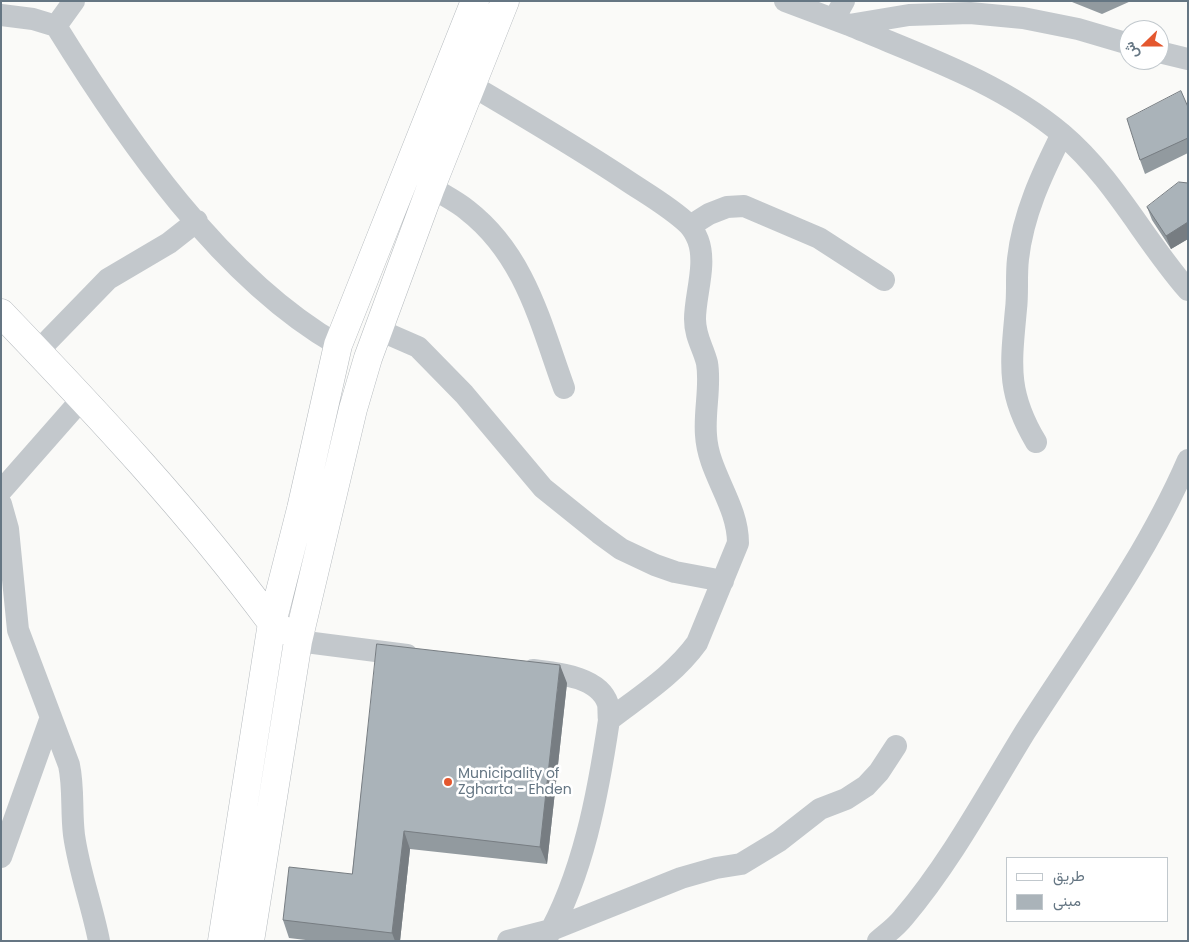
<!DOCTYPE html>
<html>
<head>
<meta charset="utf-8">
<style>
	body { margin:0 }
	#map { position:relative; width:1189px; height:942px; overflow:hidden; background:#fafaf8; font-family:Poppins,Vazirmatn,sans-serif }
	canvas { display:block }
	.frame { position:absolute; inset:0; border:2px solid #657683; pointer-events:none }
	.legend { position:absolute; left:1006px; top:857px; width:162px; height:65px; box-sizing:border-box; background:#fff; border:1px solid #c1c8cd; margin:0; padding:6px 9px; list-style:none; font-size:15px; color:#657683 }
	.legend li { display:flex; align-items:center; gap:10px; height:25px }
	.legend b { width:25px; border:1px solid #c1c8cd }
	.north { position:absolute; left:1119px; top:20px; width:50px; height:50px; box-sizing:border-box; background:#fff; border:1px solid #c1c8cd; border-radius:50%; rotate:248deg; font-size:14px; font-weight:700; line-height:20px; text-align:center; color:#657683 }
	.north::after { content:''; display:block; margin:auto; width:18px; height:22px; background:#e4572e; clip-path:polygon(50% 0,100% 100%,50% 72%,0 100%) }
</style>
</head>
<body>
<div id="map">
<canvas width="1189" height="942"></canvas>
<div class="frame"></div>
<ul class="legend">
<li><b style="height:6px;background:#fff"></b>طريق</li>
<li><b style="height:14px;background:#aab3b9"></b>مبنى</li>
</ul>
<div class="north">ش</div>
</div>
<script>
const ctx = document.querySelector('canvas').getContext('2d');
ctx.lineJoin = 'round';
function strokePath(path, color, width, dash) {
  ctx.strokeStyle = color;
  ctx.lineWidth = width;
  ctx.lineCap = dash ? 'butt' : 'round';
  ctx.setLineDash(dash || []);
  ctx.stroke(path);
}
function fillPath(path, color) {
  ctx.fillStyle = color;
  ctx.fill(path, 'evenodd');
}
function write(font, color, halo, rows, align = 'center') {
  ctx.font = font + ' Poppins,sans-serif';
  ctx.lineWidth = 5;
  ctx.setLineDash([]);
  ctx.textBaseline = 'middle';
  ctx.strokeStyle = halo;
  ctx.fillStyle = color;
  for (const [text, x, y, turn = 0] of rows) {
    ctx.save();
    ctx.translate(x, y);
    ctx.rotate((+turn || 0) * Math.PI / 180);
    ctx.textAlign = isNaN(turn) ? turn : align;
    if (halo) ctx.strokeText(text, 0, 0);
    ctx.fillText(text, 0, 0);
    ctx.restore();
  }
}
const major = new Path2D(`
	M 1,313 C 96,412 190,512 272,623 L 283,630
	M 222,941 L 272,623 L 301,509 L 338,345 L 475,1
	M 250,941 L 298,641 L 353,409 L 368,358 L 431,187 L 505,1`);
strokePath(major, '#b5babe', 29);
strokePath(new Path2D(`
	M 74,1 L 56,26 C 126,139 221,278 338,345
	M 785,1 L 849,25 L 909,15 L 970,13 L 1023,18 L 1078,29 L 1129,44
	M 1,15 L 33,19 L 56,26
	M 834,19 L 844,1
	M 849,25 C 922,56 1000,82 1062,134 C 1114,178 1144,240 1188,290
	M 1159,52 L 1188,59
	M 471,85 C 522,115 573,145 623,178 C 645,193 669,206 688,224 C 692,228 696,235 698,240 C 707,264 695,295 695,319 C 695,337 703,347 707,363 C 711,386 704,411 706,435 C 708,473 738,504 738,543 L 697,643 C 674,675 640,696 609,720
	M 431,187 C 443,195 456,201 467,210 C 525,255 540,322 564,388
	M 690,226 L 709,214 L 727,207 L 744,206 L 819,238 L 884,280
	M 379,330 L 418,347 L 464,394 L 543,488 L 599,533 L 621,549 L 655,565 L 675,572 L 723,581
	M 38,351 L 108,279 L 169,243 L 197,221
	M 1036,442 C 1006,392 1011,364 1016,309 C 1018,293 1016,276 1018,259 C 1023,214 1042,174 1062,134
	M 1,491 L 81,400
	M 1,504 L 8,529 L 18,630 L 69,765 C 74,788 71,811 74,835 C 79,871 92,905 99,941
	M 298,641 L 407,655
	M 533,670 C 556,673 599,676 608,704 C 609,709 608,715 609,720 C 598,794 583,876 545,941
	M 1,857 L 51,717
	M 508,941 L 551,930 L 681,878 L 716,868 L 741,864 L 779,841 L 820,809 L 846,799 L 866,786 L 879,772 L 896,746
	M 878,941 C 886,934 896,927 903,918 C 950,863 987,794 1025,732 C 1082,643 1146,557 1188,460`), '#c3c8cc', 22);
strokePath(major, '#fff', 28);
fillPath(new Path2D(`
	M 1072,1 L 1131,1 L 1102,14 L 1072,2 Z
	M 1188,107 L 1188,153 L 1145,174 L 1140,160 Z
	M 1188,183 L 1188,239 L 1171,249 L 1152,220 L 1147,207 Z
	M 567,683 L 547,864 L 410,849 L 400,941 L 314,941 L 289,938 L 283,920 L 352,874 Z`), '#929a9f');
fillPath(new Path2D(`
	M 1188,222 L 1188,239 L 1171,249 L 1166,236 Z
	M 560,665 L 567,683 L 547,864 L 540,847 Z
	M 404,831 L 410,849 L 400,941 L 395,941 L 392,933 Z`), '#777d82');
const building = new Path2D(`
	M 1181,91 L 1188,107 L 1188,138 L 1140,160 L 1127,119 Z
	M 1179,182 L 1188,183 L 1188,222 L 1166,236 L 1147,207 Z
	M 377,644 L 560,665 L 540,847 L 404,831 L 392,933 L 283,920 L 289,867 L 352,874 Z`);
fillPath(building, '#aab3b9');
strokePath(building, '#777d82', 1);
for (const [x, y, r, color] of [
	[448,782,5,"#e4572e"]
]) {
  const dot = new Path2D();
  dot.arc(x, y, r, 0, 2 * Math.PI);
  ctx.fillStyle = color;
  ctx.fill(dot);
  strokePath(dot, '#fff', 2);
}
write('14px', '#657683', '#fff', [
	["Municipality of",458,774],
	["Zgharta - Ehden",458,790]
], 'left');
</script>
</body>
</html>
